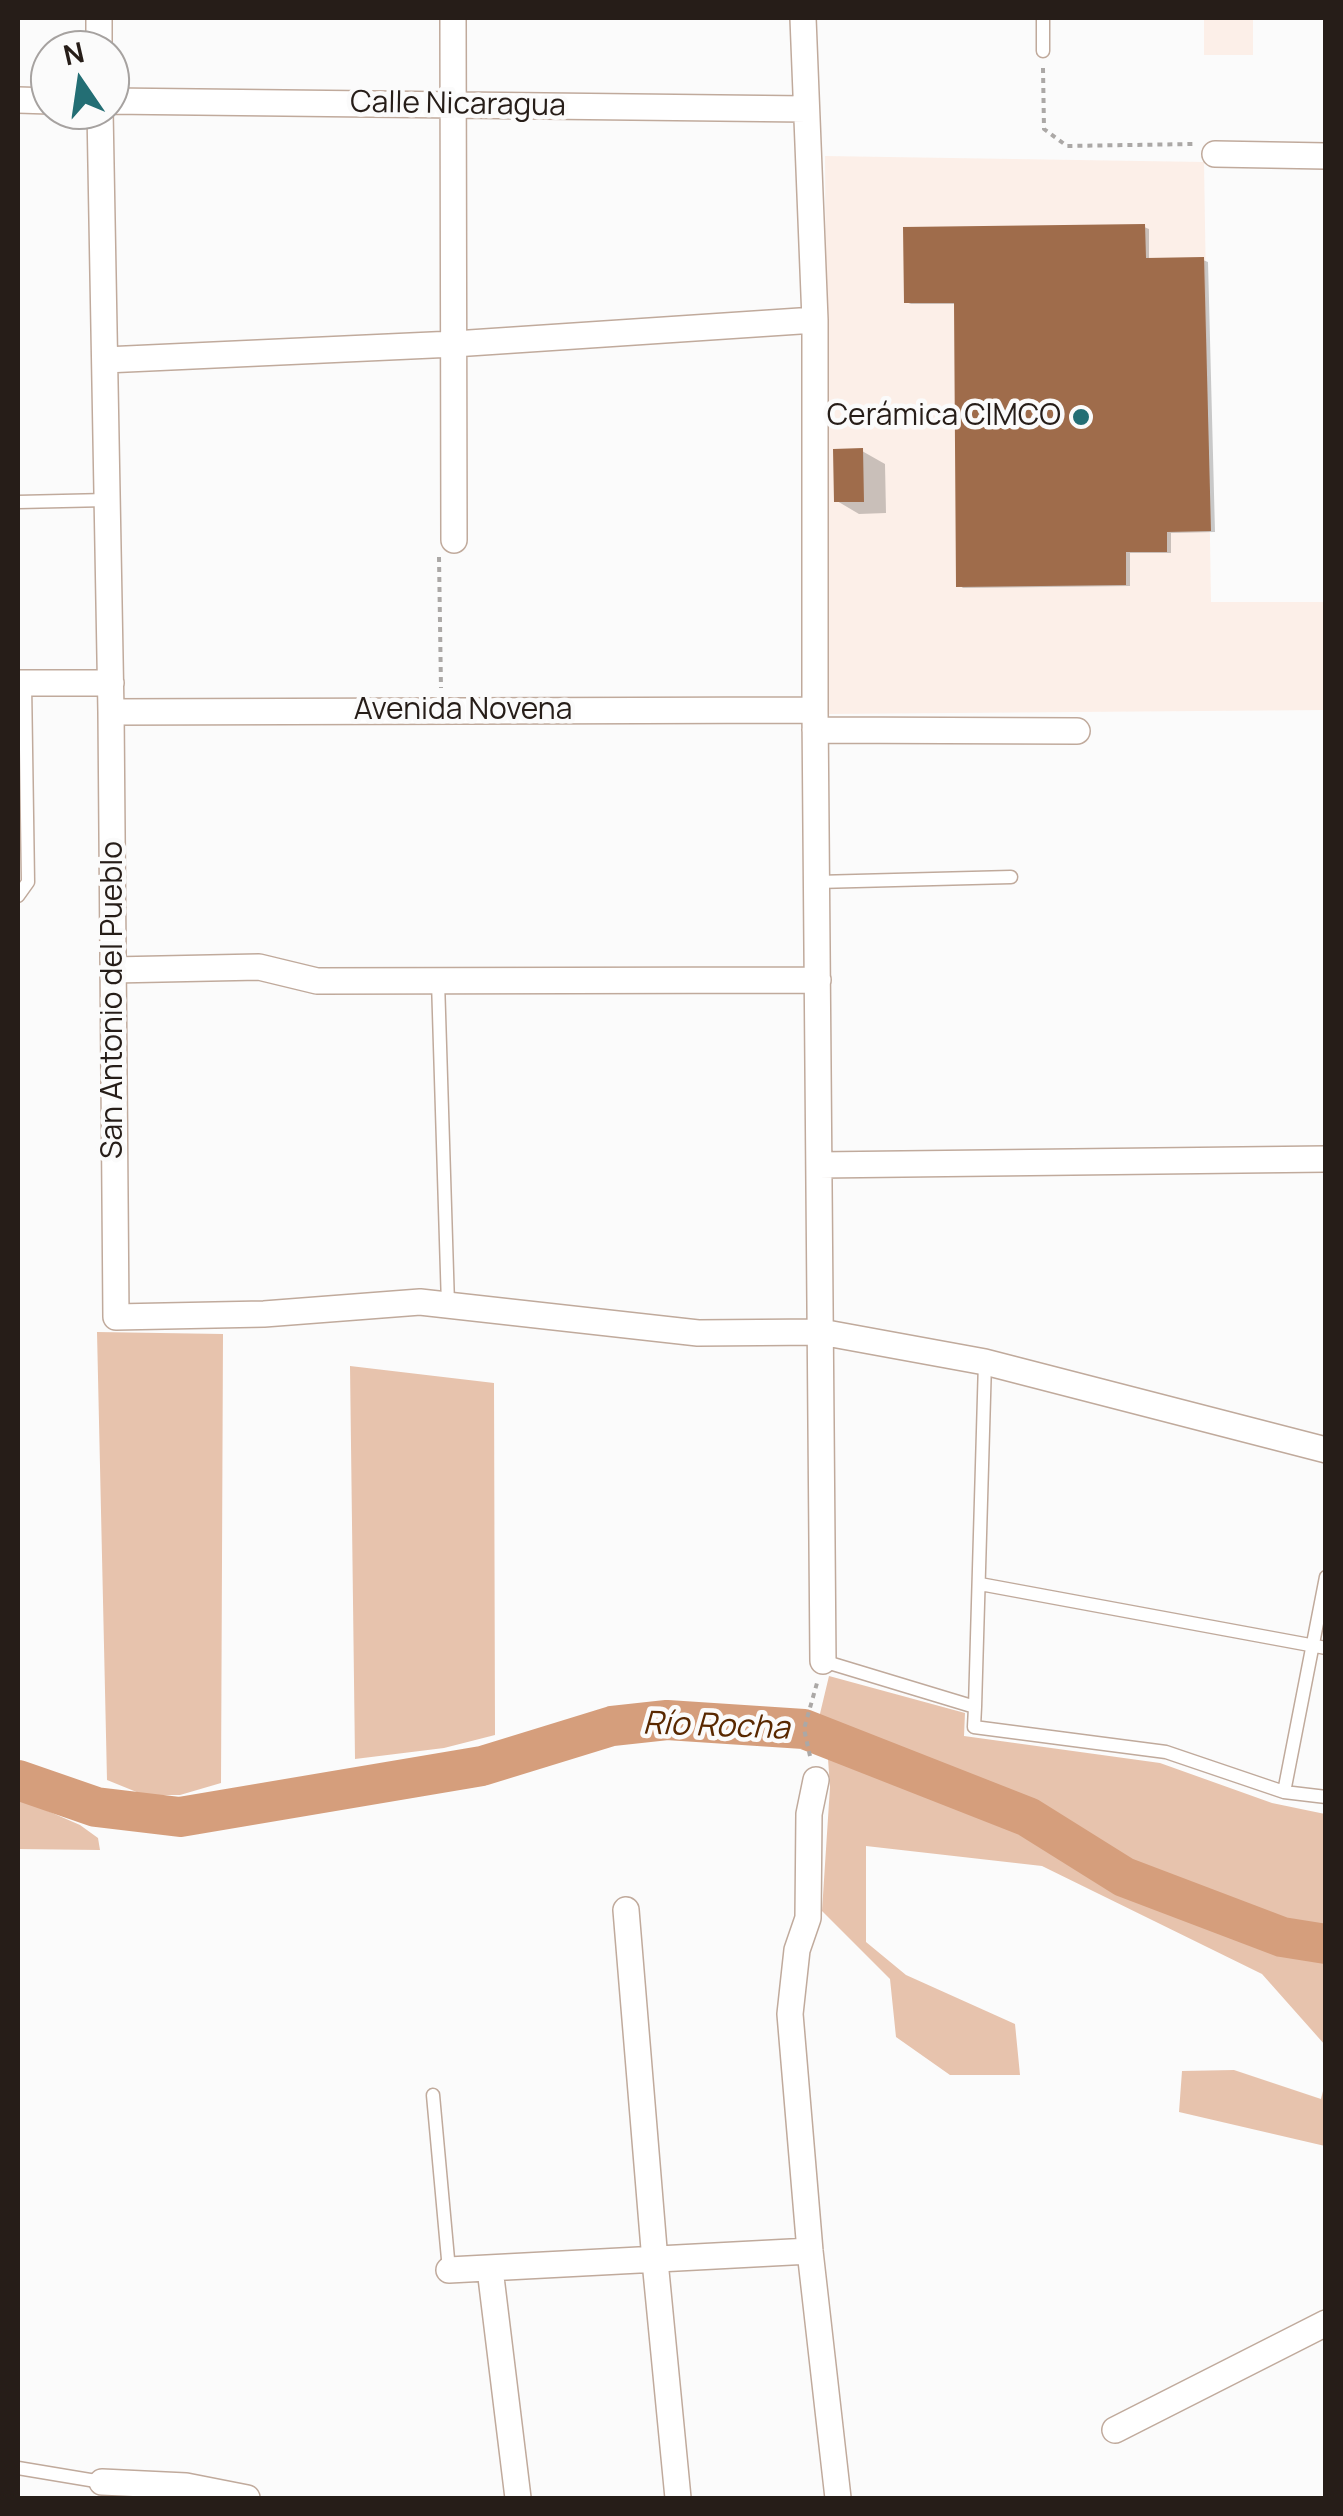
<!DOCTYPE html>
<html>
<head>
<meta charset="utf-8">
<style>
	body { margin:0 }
	#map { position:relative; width:1343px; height:2516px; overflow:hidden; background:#fbfbfb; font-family:Manrope,sans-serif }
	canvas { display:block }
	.frame { position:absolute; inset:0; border:20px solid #261d18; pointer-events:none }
	.north { position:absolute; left:30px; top:30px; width:100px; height:100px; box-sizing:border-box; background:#fbfbfb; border:2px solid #a6a2a0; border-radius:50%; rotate:347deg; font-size:28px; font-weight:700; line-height:40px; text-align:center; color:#261d18 }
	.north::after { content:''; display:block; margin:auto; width:35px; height:45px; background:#236e74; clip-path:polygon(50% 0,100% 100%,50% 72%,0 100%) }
</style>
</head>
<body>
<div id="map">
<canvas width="1343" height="2516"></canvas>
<div class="frame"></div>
<div class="north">N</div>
</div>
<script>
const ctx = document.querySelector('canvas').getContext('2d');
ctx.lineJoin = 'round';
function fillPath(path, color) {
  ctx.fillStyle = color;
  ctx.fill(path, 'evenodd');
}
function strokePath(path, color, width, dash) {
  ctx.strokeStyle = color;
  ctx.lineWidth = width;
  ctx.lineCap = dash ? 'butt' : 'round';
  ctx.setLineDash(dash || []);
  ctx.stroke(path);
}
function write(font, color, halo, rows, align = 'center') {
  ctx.font = font + ' Manrope,sans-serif';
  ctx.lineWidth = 9;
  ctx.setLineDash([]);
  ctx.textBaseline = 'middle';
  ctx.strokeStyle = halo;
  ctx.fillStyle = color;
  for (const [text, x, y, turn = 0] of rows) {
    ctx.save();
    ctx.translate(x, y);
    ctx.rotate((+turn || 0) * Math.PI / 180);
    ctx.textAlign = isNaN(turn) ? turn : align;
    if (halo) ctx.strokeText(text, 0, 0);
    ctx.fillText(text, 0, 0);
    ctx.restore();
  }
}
fillPath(new Path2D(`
	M 1204,18 L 1253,18 L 1253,55 L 1204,55 Z
	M 825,156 L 1204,162 L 1211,602 L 1325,602 L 1325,710 L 828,714 Z`), '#fcefe8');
fillPath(new Path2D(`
	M 97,1332 L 223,1334 L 221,1783 L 180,1795 L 144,1795 L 107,1780 Z
	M 350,1366 L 494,1383 L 495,1735 L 444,1748 L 355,1759 Z
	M 829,1676 L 965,1713 L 964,1736 L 1160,1763 L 1272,1803 L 1325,1814 L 1325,1932 L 1290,1926 L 1133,1871 L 1045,1812 L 818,1722 Z
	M 828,1759 L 945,1802 L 1048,1845 L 1110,1886 L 1273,1950 L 1325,1958 L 1325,2045 L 1262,1974 L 1042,1866 L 866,1846 L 866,1942 L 906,1975 L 1015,2024 L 1020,2075 L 950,2075 L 896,2037 L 890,1979 L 822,1911 L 830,1787 Z
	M 18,1798 L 80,1825 L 98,1838 L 100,1850 L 18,1849 Z
	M 1234,2070 L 1321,2099 L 1325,2083 L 1325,2146 L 1179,2112 L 1182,2071 Z`), '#e7c3ad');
fillPath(new Path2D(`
	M 1144,227 L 1149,229 L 1149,261 L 1203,260 L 1208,262 L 1215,532 L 1171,533 L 1171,553 L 1130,553 L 1130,586 L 963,588 L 959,585 L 956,304 L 911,304 L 906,302 Z
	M 862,451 L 885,464 L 886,513 L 859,514 L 837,501 Z`), '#0003');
strokePath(new Path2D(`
	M 18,1780 L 96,1807 L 180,1817 L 482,1766 L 612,1726 L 667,1720 L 804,1729 L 1028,1817 L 1124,1877 L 1282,1937 L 1326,1944`), '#d59e7c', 40);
fillPath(new Path2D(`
	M 1145,224 L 1146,258 L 1204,257 L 1211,531 L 1167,532 L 1167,552 L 1126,552 L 1126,585 L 956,587 L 954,303 L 904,303 L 903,227 Z
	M 863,448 L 864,502 L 834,502 L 833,449 Z`), '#9f6c4b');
const lane = new Path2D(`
	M 1043,18 L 1043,51
	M 18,502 L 107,500
	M 817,882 L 1011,877
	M 18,896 L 28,882 L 25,683
	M 438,981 L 448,1305
	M 980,1584 L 1326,1648
	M 823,1661 L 975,1707 L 974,1727 L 1166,1752 L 1284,1792 L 1326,1797
	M 975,1707 L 985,1362
	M 1284,1792 L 1326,1577
	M 433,2095 L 449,2270
	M 18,2468 L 102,2482`);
const street = new Path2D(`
	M 99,18 L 99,50
	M 453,18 L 454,540
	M 803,18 L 815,320 L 815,710 L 823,1661
	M 18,100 L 50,101
	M 110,101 L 806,109
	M 100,110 L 111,712 L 116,1317 L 264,1314 L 420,1302 L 698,1333 L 821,1332 L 985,1362 L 1326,1450
	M 1215,154 L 1326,156
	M 105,360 L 454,344 L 815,320
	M 18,683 L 111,683
	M 111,712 L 815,710
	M 815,730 L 1077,731
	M 113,970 L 259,967 L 317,981 L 818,980
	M 819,1165 L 1326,1159
	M 816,1780 L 809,1814 L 808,1918 L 797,1950 L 790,2014 L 810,2251 L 838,2498
	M 626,1910 L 655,2261 L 678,2498
	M 490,2269 L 518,2498
	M 449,2270 L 810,2251
	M 1115,2430 L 1326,2323
	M 102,2482 L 186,2486 L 247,2498`);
strokePath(lane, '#c0aa9c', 15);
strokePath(street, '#c0aa9c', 28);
strokePath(new Path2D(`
	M 1043,68 L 1044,129 L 1067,146 L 1193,144
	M 439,557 L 441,688
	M 810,1756 L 804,1729 L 817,1683`), '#aba8a6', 4, [5, 5]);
strokePath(lane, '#fff', 12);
strokePath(street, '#fff', 25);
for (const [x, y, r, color] of [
	[1081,417,10,"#236e74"]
]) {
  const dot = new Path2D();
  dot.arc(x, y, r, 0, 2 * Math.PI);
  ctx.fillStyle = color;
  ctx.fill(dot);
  strokePath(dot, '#fbfbfb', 4);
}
write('30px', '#261d18', '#fbfbfb', [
	["Calle Nicaragua",458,105,1],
	["Avenida Novena",463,711],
	["San Antonio del Pueblo",114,1000,-90]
]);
write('30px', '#261d18', '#fbfbfb', [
	["Cerámica CIMCO",1061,417]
], 'right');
write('italic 32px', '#592800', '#fbfbfb', [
	["Río Rocha",716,1727,2]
]);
</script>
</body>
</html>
